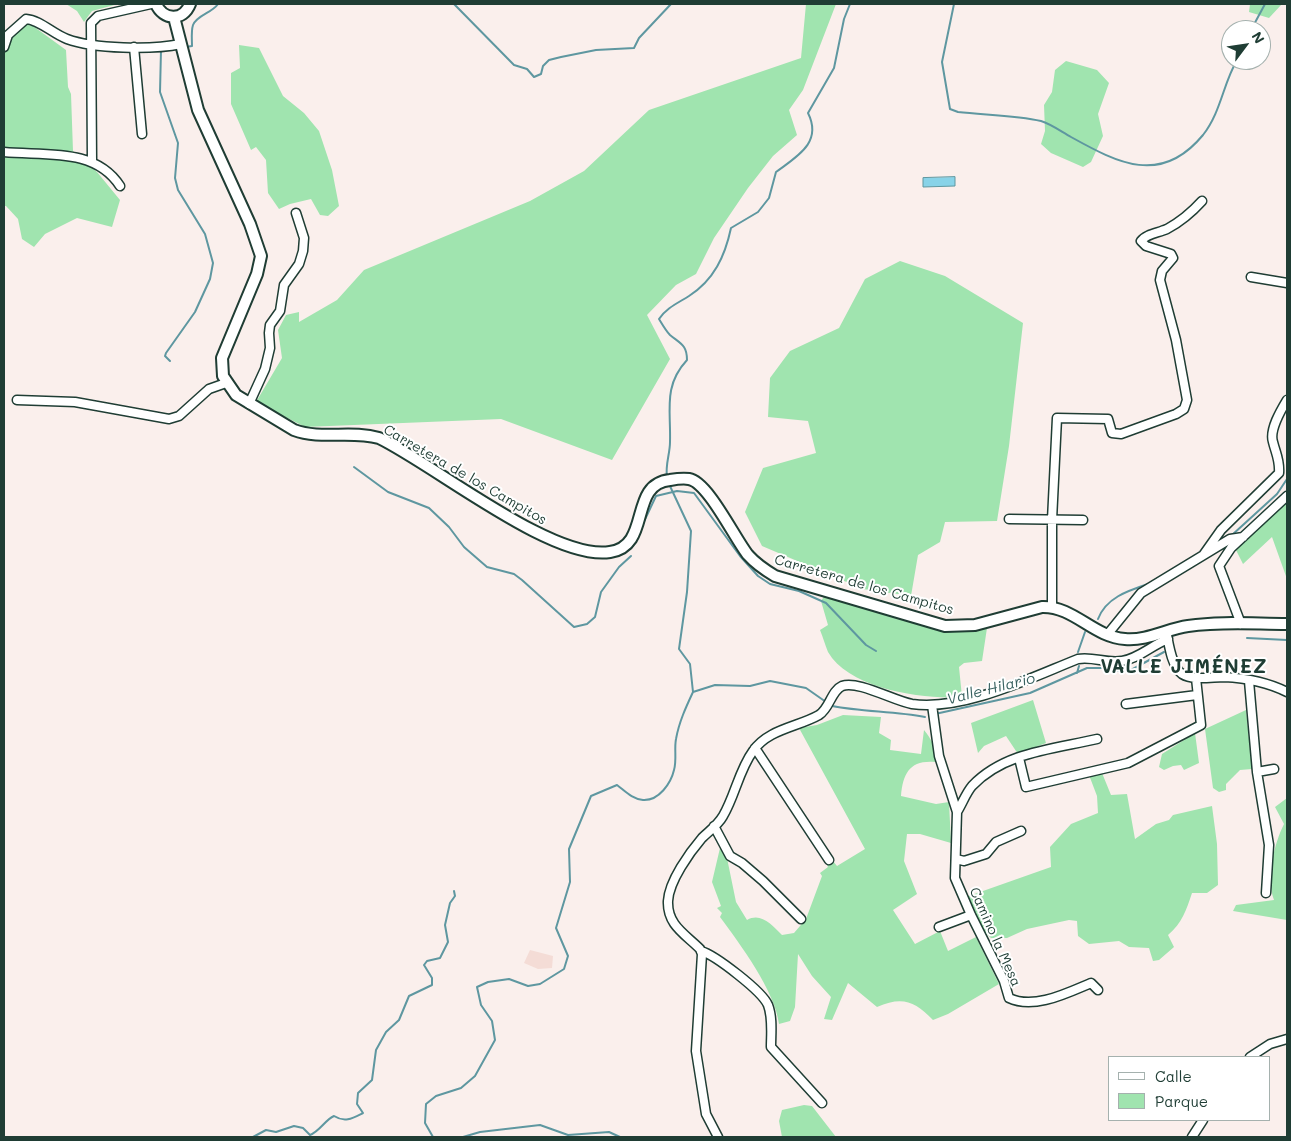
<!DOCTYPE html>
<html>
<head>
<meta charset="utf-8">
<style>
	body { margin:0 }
	#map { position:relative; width:1291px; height:1141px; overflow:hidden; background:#faefec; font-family:Mali,sans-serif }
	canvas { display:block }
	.frame { position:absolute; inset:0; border:5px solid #1f3d34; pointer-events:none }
	.legend { position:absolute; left:1108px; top:1056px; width:162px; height:65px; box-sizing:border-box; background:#fff; border:1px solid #a5b1ae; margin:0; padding:6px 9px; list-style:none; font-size:15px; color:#1f3d34 }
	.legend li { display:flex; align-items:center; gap:10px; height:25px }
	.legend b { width:25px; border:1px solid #a5b1ae }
	.north { position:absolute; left:1221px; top:20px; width:50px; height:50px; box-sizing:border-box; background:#fff; border:1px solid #a5b1ae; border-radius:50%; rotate:59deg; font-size:14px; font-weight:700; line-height:20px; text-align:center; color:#1f3d34 }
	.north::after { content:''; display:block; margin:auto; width:18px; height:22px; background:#1f3d34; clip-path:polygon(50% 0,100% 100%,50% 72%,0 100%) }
</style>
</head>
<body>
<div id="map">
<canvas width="1291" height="1141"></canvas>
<div class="frame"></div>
<ul class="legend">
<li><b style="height:6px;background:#fff"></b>Calle</li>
<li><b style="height:14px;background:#a0e4af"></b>Parque</li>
</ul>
<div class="north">N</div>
</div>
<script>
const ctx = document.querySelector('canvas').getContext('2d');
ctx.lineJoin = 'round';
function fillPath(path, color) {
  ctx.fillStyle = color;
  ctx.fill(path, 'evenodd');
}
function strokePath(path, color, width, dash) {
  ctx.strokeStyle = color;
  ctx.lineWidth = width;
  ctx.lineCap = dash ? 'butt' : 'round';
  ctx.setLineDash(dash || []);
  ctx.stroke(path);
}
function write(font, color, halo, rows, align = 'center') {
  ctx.font = font + ' Mali,sans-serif';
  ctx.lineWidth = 4;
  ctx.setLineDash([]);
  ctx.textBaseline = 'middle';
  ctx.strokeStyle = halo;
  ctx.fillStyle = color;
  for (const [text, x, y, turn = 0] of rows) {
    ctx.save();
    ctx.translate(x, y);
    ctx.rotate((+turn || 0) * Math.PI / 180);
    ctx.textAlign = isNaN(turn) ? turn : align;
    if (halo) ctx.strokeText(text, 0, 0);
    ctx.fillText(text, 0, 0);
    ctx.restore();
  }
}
fillPath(new Path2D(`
	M 530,950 L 553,956 L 552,968 L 538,969 L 524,963 Z`), '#f4dcd6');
fillPath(new Path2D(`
	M 66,4 L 118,4 L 92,11 L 84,22 L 77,11 Z
	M 806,4 L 836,4 L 803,90 L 789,110 L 797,135 L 773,156 L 748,188 L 714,238 L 696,274 L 676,285 L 647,315 L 670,359 L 612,460 L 501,419 L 305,427 L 256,402 L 282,358 L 278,330 L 286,315 L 299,312 L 299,322 L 337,300 L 364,270 L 530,201 L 584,171 L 649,110 L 801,58 Z
	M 1250,4 L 1282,4 L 1269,18 L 1249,12 Z
	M 25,24 L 33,26 L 66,50 L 68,87 L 71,94 L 73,151 L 97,172 L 120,200 L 112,227 L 77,218 L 45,234 L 34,247 L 22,239 L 18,219 L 6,206 L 4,206 L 4,54 L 10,38 Z
	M 239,45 L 259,48 L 283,96 L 304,113 L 319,131 L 332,170 L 339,206 L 328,216 L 320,215 L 311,199 L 290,204 L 279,209 L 268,193 L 266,160 L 256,147 L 251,150 L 231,104 L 231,73 L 240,68 Z
	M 1066,61 L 1097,70 L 1109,83 L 1098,114 L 1103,136 L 1091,162 L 1083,167 L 1051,153 L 1041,144 L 1045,131 L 1044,105 L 1052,92 L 1055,70 Z
	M 900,261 L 945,276 L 1023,323 L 1009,446 L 997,521 L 945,522 L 940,542 L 918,555 L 911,596 L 863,589 L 762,546 L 745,512 L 763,468 L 816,453 L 808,421 L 768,417 L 770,378 L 790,351 L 839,328 L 865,279 Z
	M 1287,501 L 1287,579 L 1272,537 L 1243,564 L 1235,548 Z
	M 825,595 L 859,607 L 892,612 L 958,632 L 987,628 L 982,661 L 964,663 L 959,667 L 962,697 C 924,700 849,689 828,652 C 825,645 823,637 820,630 L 828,625 L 821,601 Z
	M 1033,700 L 1046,743 L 1018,754 L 1006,736 L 984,746 L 978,753 L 971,723 Z
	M 1246,710 L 1252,769 L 1240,770 L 1226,784 L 1226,790 L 1219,792 L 1213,788 L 1205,729 Z
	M 843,715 L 881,717 L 879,733 L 891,740 L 890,750 L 921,754 L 924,730 C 930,737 939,752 935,762 C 910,760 903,773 901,796 L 936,804 L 949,802 L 951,843 L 920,834 L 907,834 L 904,861 L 917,894 L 893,910 L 915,944 L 940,931 L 948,951 L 976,937 L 999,984 L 948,1014 L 933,1020 C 915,1001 902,996 877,1007 L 848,983 L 832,1020 L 824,1019 L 831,997 L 812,976 L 798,954 L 795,1007 L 790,1021 L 779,1024 C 775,991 740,944 720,917 L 722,913 L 717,908 L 721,906 L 712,882 L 720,848 L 727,858 L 736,902 L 747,920 C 761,912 772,925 782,935 L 794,933 L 806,919 L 822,876 L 820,873 L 828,867 L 827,865 L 833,861 L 837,866 L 865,849 L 799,728 L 817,725 Z
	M 1195,733 L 1199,763 L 1184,770 L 1181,765 L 1173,766 L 1164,770 L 1159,767 L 1162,754 Z
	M 1102,773 L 1111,795 L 1127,794 L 1135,839 L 1156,824 L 1169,820 L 1173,815 L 1212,806 L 1217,844 L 1218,885 L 1207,893 L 1192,893 C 1186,911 1182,923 1168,935 L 1174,947 L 1159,960 L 1153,961 L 1149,948 L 1129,947 L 1119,941 L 1089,944 L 1078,936 L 1077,921 L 1069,920 L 1027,929 L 1007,938 L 991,938 L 982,930 L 966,897 L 1051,867 L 1050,847 L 1071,824 L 1098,813 L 1097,796 L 1089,775 Z
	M 1287,798 L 1287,920 L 1233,911 L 1236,905 L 1274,900 C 1266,878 1274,844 1284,824 L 1275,807 Z
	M 804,1105 L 812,1106 L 836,1137 L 782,1137 L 779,1121 L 782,1110 Z`), '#a0e4af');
const water = new Path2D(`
	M 955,177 L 955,186 L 923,187 L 923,178 Z`);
fillPath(water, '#88d3e8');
strokePath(water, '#5e97a0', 1);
strokePath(new Path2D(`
	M 454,4 L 514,65 L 527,69 L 534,77 L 541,74 L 543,66 L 549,60 L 561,57 L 596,50 L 634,48 L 639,38 L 671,4
	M 954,4 L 942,62 L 950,109 L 958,112 C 984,115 1016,115 1041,121 C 1051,124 1062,132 1071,137 C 1118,163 1161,186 1203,135 C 1221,112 1223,84 1237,60
	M 1251,30 L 1265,4
	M 186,47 L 192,46 C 192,40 191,31 193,25 C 197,15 212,13 218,4
	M 161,50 L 160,92 L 178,143 L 175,178 L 178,190 L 205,234 L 213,263 L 210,279 L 195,312 L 166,353 L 165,356 L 170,361
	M 354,467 L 388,492 L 429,508 L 449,527 L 464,547 L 487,567 L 514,574 L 522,580 L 574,627 L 587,624 L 595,617 L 601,592 L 619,567 L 631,556
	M 667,477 C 665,465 670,454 670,442 C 671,410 663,386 687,360 C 687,345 681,344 670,335 C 666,331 662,324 659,319 C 666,308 678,303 689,296 C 714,280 725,256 731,228 L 758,212 L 769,198 L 776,172 C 796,157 823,143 808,113 L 834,68 L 844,19 L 850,4
	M 669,484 L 691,531 L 687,592 L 679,649 L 690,664 L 693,692
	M 1232,535 L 1277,494 L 1287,479
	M 632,547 L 656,496 L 677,491 L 694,493 L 740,556 L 758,576 L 770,584 L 799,591 L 826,603 L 866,645 L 876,651
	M 1098,619 C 1106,598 1127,591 1148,584
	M 1247,638 L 1287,640
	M 1078,652 L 1085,632
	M 1077,673 L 1079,666
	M 832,706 C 863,712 894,711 925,717
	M 935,714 L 1030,693 L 1087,668 L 1105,668 L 1118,671 L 1131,670 L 1164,652
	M 253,1137 L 266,1130 L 276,1132 L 294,1126 L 303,1128 L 310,1135 C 320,1131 325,1120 334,1116 C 345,1123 353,1118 363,1113 L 357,1104 L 358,1093 L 372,1080 L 376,1050 L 386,1032 L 399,1020 L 409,996 L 432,985 L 432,978 L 424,965 L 427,961 L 440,958 L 448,942 L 445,925 L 450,903 L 455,896 L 454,891
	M 433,1137 L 425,1123 L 426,1104 L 436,1096 L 461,1088 L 475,1076 L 495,1040 L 492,1021 L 481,1005 L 477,987 L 488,982 L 509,979 L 528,986 L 540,984 L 564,969 L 568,956 L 556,928 L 570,882 L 569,849 L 591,796 L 617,785 C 625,791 632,799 643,800 C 659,801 671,783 674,770 C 677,760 674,749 676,739 C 679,722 686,707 693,692 L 715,685 L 750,686 L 770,681 L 806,688 L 826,702
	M 463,1137 L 480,1132 L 540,1125 L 568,1135 L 609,1132 L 620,1137`), '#5e97a0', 2);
const minor = new Path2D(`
	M 4,47 L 8,35 L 26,19 C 40,20 53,34 67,39 C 94,49 152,50 181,44
	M 134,47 L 142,134
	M 4,152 C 44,156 95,147 120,186
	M 92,161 L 91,23 L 98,16 L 151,4
	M 1251,277 L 1287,283
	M 17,400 L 75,402 L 169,419 L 179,416 L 209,389 L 226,383
	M 249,404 L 265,369 L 270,348 L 269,333 L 270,325 L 280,311 L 284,285 L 299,264 L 303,251 L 304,238 L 296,213
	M 1009,519 L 1083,520
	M 1204,554 L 1221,530 L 1279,473 C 1280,460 1276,454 1273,442 C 1269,430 1281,410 1287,400
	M 1052,606 L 1052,520 L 1057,418 L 1108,419 L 1112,433 L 1121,434 L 1176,414 L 1184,409 L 1187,400 L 1176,340 L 1160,280 L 1162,271 L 1173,258 L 1171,254 L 1146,246 L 1141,241 C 1146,234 1158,233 1167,229 C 1180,222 1192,212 1202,201
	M 1241,624 L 1219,566 L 1231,548 L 1287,496
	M 1107,635 L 1141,593 L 1230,539 L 1243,537
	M 1167,635 C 1169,646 1172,667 1182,674 C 1193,681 1212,677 1224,677 C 1245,678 1269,683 1287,692
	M 1249,681 L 1257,772 L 1269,845 L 1266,893
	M 1126,704 L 1197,695
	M 932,705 L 939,756 L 957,812 L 955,878 L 971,915 L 1004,981 L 1009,998 C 1034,1010 1067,993 1091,983 L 1098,990
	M 755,748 L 829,860
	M 1019,758 L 1026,787 L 1128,763 L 1201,725 L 1196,678
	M 1257,772 L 1274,769
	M 957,812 C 962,804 966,793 972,786 C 1004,752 1054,749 1097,739
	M 714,826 L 730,856 L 742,863 L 763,881 L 801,919
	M 956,859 L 964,861 L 986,854 L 996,842 L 1021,831
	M 939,927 L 971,915
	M 701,951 C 715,955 762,991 768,1005 C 773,1018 771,1034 771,1047 L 822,1103
	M 1250,1057 L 1270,1044 L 1287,1039
	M 718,1137 L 706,1114 L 696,1051 L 702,954 L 700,949 C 685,934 667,925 668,901 C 669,881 690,852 702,838 C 709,831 718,825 723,816 C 735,796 739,770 753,751 C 768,729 798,727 819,715 C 830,708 831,691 842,686 C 858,680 894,701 912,704 C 964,711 1030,678 1078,659 C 1093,656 1107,664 1122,661 C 1138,659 1152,645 1168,639
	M 1192,1137 L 1203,1120`);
const secondary = new Path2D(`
	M 156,4 C 163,20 183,22 190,4
	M 174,17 L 198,110 L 250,224 L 261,256 L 257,274 L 222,358 L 223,376 L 236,395 L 294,430 C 321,440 351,430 379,438 C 435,465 552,561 610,552 C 652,546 628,484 670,480 C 676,479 683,478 689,479 C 708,482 735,539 748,555 C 756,564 765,570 775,576 L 945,626 L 975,625 L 1042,607 C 1074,606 1093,637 1125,639 C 1147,641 1167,629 1188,626 C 1221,621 1255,624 1287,624`);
strokePath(minor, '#1f3d34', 11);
strokePath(secondary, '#1f3d34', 14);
strokePath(minor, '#fff', 8);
strokePath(secondary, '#fff', 10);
write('14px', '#1f3d34', '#fff', [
	["Carretera de los Campitos",465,475,30],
	["Carretera de los Campitos",864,585,16],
	["Camino la Mesa",995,937,66]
]);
write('italic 15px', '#396261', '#fff', [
	["Valle Hilario",991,689,-14]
]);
ctx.letterSpacing = '1px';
write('bold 19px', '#1f3d34', '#fff', [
	["VALLE JIMÉNEZ",1184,667]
]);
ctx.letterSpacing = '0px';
</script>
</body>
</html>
